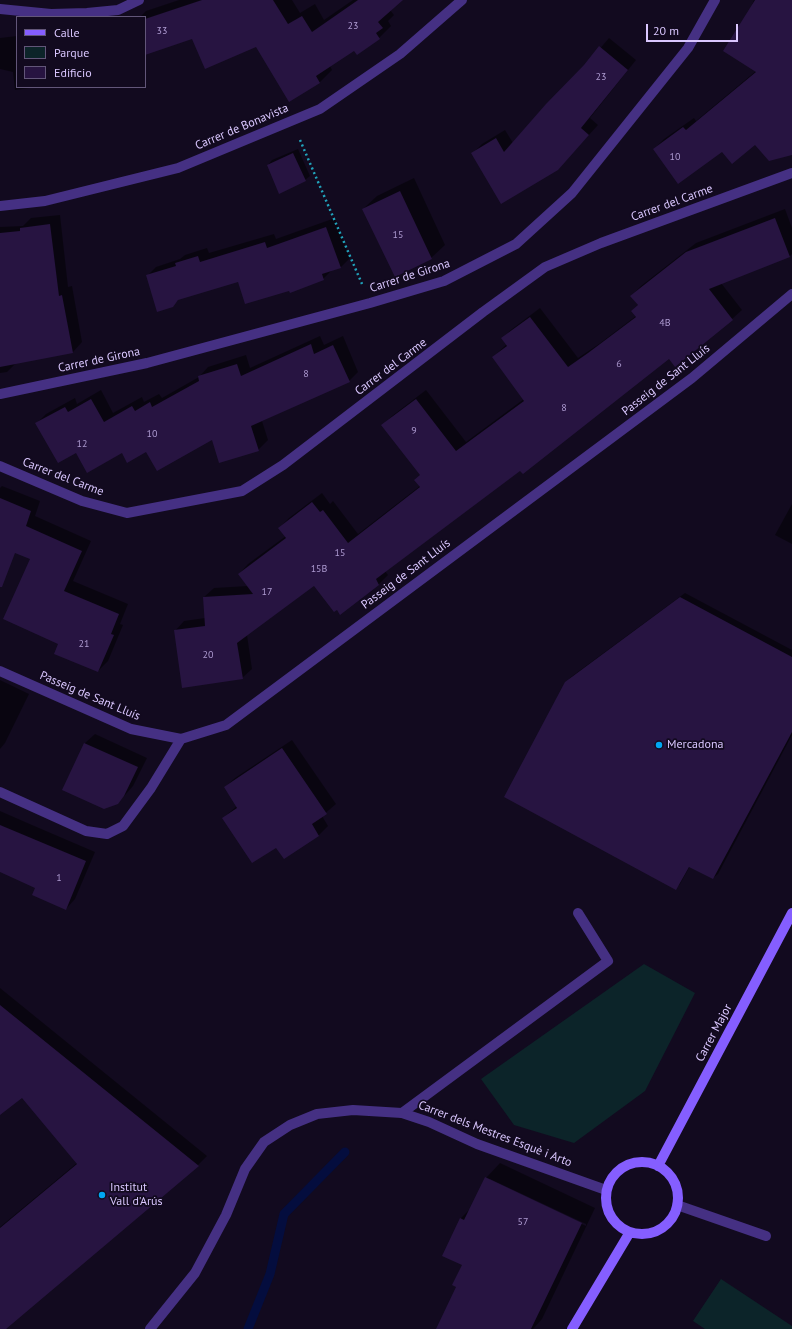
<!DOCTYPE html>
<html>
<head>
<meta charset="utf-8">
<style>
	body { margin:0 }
	#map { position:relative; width:792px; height:1329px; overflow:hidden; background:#120a1f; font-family:"PT Sans",sans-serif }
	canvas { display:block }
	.legend { position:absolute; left:16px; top:16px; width:130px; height:72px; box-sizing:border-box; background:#120a1f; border:1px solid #625679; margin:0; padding:5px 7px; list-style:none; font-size:12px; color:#dac7ff }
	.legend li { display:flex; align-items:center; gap:8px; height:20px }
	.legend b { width:20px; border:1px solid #625679 }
	.scale { position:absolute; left:646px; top:24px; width:92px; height:18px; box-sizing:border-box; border:2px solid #dac7ff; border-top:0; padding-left:5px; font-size:12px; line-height:14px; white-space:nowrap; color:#dac7ff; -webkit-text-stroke:3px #120a1f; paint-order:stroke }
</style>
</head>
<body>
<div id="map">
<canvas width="792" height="1329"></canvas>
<ul class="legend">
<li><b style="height:5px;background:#855eff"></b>Calle</li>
<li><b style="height:11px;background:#0c2429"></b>Parque</li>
<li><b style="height:11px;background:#271441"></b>Edificio</li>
</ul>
<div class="scale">20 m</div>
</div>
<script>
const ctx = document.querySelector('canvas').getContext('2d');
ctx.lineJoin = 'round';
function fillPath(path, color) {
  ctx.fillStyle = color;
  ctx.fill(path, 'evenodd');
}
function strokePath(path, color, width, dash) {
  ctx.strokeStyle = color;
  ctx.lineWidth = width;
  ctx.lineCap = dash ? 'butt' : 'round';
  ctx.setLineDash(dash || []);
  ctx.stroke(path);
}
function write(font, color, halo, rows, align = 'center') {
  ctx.font = font + ' "PT Sans",sans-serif';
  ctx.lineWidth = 3.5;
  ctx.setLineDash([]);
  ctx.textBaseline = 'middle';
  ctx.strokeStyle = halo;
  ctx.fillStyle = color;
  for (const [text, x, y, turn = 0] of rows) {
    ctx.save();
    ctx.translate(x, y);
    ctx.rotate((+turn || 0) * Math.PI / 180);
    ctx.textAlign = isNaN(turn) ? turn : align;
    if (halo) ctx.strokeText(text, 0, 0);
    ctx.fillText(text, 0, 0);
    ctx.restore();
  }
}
fillPath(new Path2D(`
	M 644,964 L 695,993 L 645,1091 L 574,1143 L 514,1125 L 481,1079 Z
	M 721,1279 L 792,1326 L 792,1329 L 705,1329 L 693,1321 Z`), '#0c2429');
fillPath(new Path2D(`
	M 179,0 L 292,0 L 300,13 L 315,4 L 324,20 L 353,0 L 402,0 L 390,10 L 394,15 L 388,21 L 391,26 L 379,38 L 354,49 L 330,66 L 332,70 L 320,82 L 289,100 L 256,46 L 193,38 L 145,54 L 145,17 L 140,17 L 146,11 Z
	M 754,0 L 792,0 L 792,154 L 755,143 L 722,150 L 654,149 L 664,139 L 694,118 L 696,121 L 756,71 L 750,10 Z
	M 17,36 L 17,87 L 37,87 L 15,90 L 13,72 L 0,69 L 0,38 Z
	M 609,38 L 636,60 L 590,118 L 598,125 L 557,170 L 473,153 L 482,144 L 505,130 L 513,143 L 585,66 Z
	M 298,149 L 310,176 L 305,180 L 268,165 L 272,160 Z
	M 414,178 L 445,245 L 431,258 L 363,209 L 377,196 Z
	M 785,209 L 792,228 L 792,254 L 790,256 L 721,283 L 742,310 L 732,319 L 669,358 L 520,469 L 385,571 L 388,575 L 379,584 L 340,613 L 315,585 L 247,635 L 252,669 L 242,678 L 175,631 L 184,621 L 205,618 L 204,597 L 214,588 L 248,586 L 239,574 L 248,564 L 286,536 L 279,528 L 289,518 L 322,493 L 330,504 L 333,501 L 358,534 L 420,486 L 421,475 L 383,425 L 392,416 L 426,390 L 466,442 L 524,399 L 493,357 L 507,344 L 502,338 L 512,329 L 540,308 L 578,358 L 599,344 L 636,316 L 638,305 L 631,296 L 641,286 L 696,243 Z
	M 60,215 L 68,287 L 72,286 L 82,342 L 73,352 L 16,363 L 7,372 L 0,373 L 0,227 L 23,226 L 31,218 Z
	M 335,218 L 350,258 L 341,267 L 332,270 L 323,279 L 290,290 L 239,281 L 180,298 L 172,306 L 147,276 L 156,267 L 180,259 L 185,255 L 207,248 L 209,253 L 274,234 L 276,239 Z
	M 320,336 L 324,345 L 343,336 L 358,372 L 349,381 L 262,421 L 268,440 L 258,450 L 212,439 L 122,452 L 77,452 L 37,423 L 46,414 L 75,398 L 77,404 L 101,390 L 113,413 L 142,397 L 144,402 L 159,394 L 162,398 L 199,377 L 208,367 L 246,355 L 250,368 Z
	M 2,486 L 40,501 L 35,516 L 91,541 L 73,581 L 128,604 L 120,624 L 123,625 L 108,661 L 98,671 L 60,644 L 31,558 L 0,546 L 0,488 Z
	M 792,504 L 792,544 L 775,535 Z
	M 685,593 L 792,650 L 792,735 L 718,874 L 713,878 L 690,866 L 680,884 L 676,888 L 566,682 L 571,677 Z
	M 0,680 L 29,694 L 5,743 L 0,749 Z
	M 95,734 L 147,758 L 133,786 L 118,803 L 63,789 L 85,743 Z
	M 292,740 L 336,804 L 322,816 L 328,826 L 319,835 L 284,858 L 276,847 L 223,818 L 237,806 L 225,787 L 235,778 Z
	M 0,811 L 32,825 L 95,852 L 75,899 L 66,909 L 36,887 L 0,871 Z
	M 0,988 L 207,1156 L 198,1165 L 5,1329 L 0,1329 L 0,1227 L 77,1163 L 22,1096 L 0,1114 Z
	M 500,1163 L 595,1208 L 542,1319 L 533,1329 L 437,1329 L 458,1286 L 463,1265 L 460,1219 L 471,1208 L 486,1178 ZM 490,1179 L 586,1224 L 586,1226 L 490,1181 Z`), '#0007');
strokePath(new Path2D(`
	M 248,1329 L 270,1274 L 284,1214 L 345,1152`), '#040d3e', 9);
fillPath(new Path2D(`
	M 202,0 L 273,0 L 288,24 L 302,16 L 312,32 L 358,0 L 403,0 L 378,22 L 383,28 L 376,33 L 380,39 L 357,55 L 354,51 L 316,76 L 320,83 L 289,102 L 256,47 L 205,69 L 192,39 L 145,55 L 145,19 Z
	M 755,0 L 792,0 L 792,155 L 769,161 L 755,145 L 732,164 L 722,152 L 678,184 L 653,149 L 683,127 L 686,130 L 756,72 L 723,51 Z
	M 599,46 L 628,70 L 581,128 L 589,135 L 558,170 L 501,204 L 471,153 L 496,138 L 504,152 L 546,104 L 584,65 Z
	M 293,153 L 306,181 L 279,194 L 267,165 Z
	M 400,191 L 432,259 L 395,277 L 362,209 Z
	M 775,218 L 790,257 L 709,289 L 733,320 L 675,367 L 669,359 L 523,474 L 520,471 L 376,579 L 379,585 L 340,615 L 337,610 L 334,612 L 314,586 L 237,643 L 243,679 L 182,688 L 174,630 L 205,626 L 203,597 L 253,594 L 238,574 L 286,538 L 278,528 L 312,502 L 320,512 L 323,510 L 348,543 L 420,487 L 414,480 L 420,475 L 381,425 L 416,399 L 456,451 L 524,401 L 492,357 L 507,346 L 501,338 L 530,317 L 568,367 L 588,353 L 636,317 L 631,311 L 638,305 L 630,296 L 686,252 Z
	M 50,224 L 59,296 L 62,295 L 73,353 L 0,367 L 0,233 L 20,231 L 20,228 Z
	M 326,227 L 341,268 L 322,274 L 324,280 L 290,293 L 289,291 L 245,304 L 238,282 L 178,300 L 173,307 L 157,312 L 146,275 L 176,266 L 175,263 L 198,256 L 200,262 L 265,242 L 267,248 Z
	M 311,344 L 314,354 L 333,345 L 350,382 L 251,426 L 259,451 L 219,463 L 212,440 L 157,471 L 146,452 L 127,463 L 122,453 L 87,473 L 76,453 L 58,463 L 35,423 L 65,407 L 68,412 L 91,399 L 104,422 L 132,406 L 135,411 L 150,402 L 152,407 L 199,381 L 198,376 L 237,364 L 241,376 Z
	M 0,498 L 31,511 L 26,526 L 82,551 L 64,591 L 119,614 L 111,634 L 114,635 L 98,672 L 54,654 L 58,644 L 3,619 L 30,559 L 15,553 L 2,587 L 0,587 Z
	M 680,597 L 792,657 L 792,732 L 713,879 L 689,867 L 676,890 L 504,797 L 565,682 Z
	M 84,743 L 138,767 L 124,796 L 118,804 L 104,809 L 62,790 Z
	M 282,748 L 327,814 L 312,824 L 319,836 L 284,859 L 276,848 L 252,863 L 222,818 L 237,808 L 224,787 Z
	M 0,825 L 86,861 L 66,910 L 32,895 L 35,888 L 0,872 Z
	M 0,1005 L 199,1166 L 6,1329 L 0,1329 L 0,1228 L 77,1164 L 22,1098 L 0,1115 Z
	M 485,1177 L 582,1223 L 531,1329 L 436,1329 L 456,1287 L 452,1285 L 462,1265 L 442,1256 L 460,1218 L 464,1220 Z`), '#271441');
strokePath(new Path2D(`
	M 300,140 L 362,284`), '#21a2ba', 2.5, [2, 3]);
strokePath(new Path2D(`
	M 402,1113 L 608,961 L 578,913
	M 677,1205 L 766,1236`), '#453083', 10);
strokePath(new Path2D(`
	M 0,9 L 51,14 L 87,13 L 118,10 L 139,0
	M 0,206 L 45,201 L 178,168 L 320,109 L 400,54 L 462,0
	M 0,394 L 147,363 L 370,303 L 444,281 L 516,244 L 572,193 L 688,48 L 715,0
	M 0,466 L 82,501 L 127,513 L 242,491 L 283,465 L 483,312 L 545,267 L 601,243 L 792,173
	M 0,671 L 131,729 L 181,739 L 226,725 L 692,378 L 792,294
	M 0,792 L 86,831 L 107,834 L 123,826 L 151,788 L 181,739
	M 150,1329 L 195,1273 L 226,1215 L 245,1169 L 264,1142 L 290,1125 L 317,1114 L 353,1110 L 402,1113 L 429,1122 L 477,1144 L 606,1190`), '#453083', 10);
strokePath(new Path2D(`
	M606 1198a36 36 0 1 1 72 0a36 36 0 1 1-72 0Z
	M 658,1166 L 792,913
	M 572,1329 L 630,1232`), '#855eff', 10);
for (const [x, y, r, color] of [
	[659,745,4,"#00a6f2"],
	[102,1195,4,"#00a6f2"]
]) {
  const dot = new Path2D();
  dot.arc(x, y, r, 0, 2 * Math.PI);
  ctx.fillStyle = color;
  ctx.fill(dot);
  strokePath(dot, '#120a1f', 1.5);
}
write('10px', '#ad9ad0', null, [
	["23",353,26],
	["33",162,31],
	["23",601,77],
	["10",675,157],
	["15",398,235],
	["4B",665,323],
	["6",619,364],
	["8",306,374],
	["8",564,408],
	["9",414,431],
	["10",152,434],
	["12",82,444],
	["15",340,553],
	["15B",319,569],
	["17",267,592],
	["21",84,644],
	["20",208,655],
	["1",59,878],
	["57",523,1222]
]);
write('12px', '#dac7ff', '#120a1f', [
	["Carrer de Bonavista",242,127,-23],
	["Carrer del Carme",672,203,-20],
	["Carrer de Girona",410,276,-18],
	["Carrer de Girona",99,360,-12],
	["Carrer del Carme",391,367,-37],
	["Passeig de Sant Lluís",666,380,-38],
	["Carrer del Carme",63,477,21],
	["Passeig de Sant Lluís",406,574,-37],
	["Passeig de Sant Lluís",90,696,23],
	["Carrer Major",714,1033,-62],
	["Carrer dels Mestres Esquè i Arto",495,1134,21]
]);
write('12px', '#dac7ff', '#120a1f', [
	["Mercadona",667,745],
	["Institut",110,1188],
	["Vall d'Arús",110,1202]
], 'left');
</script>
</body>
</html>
